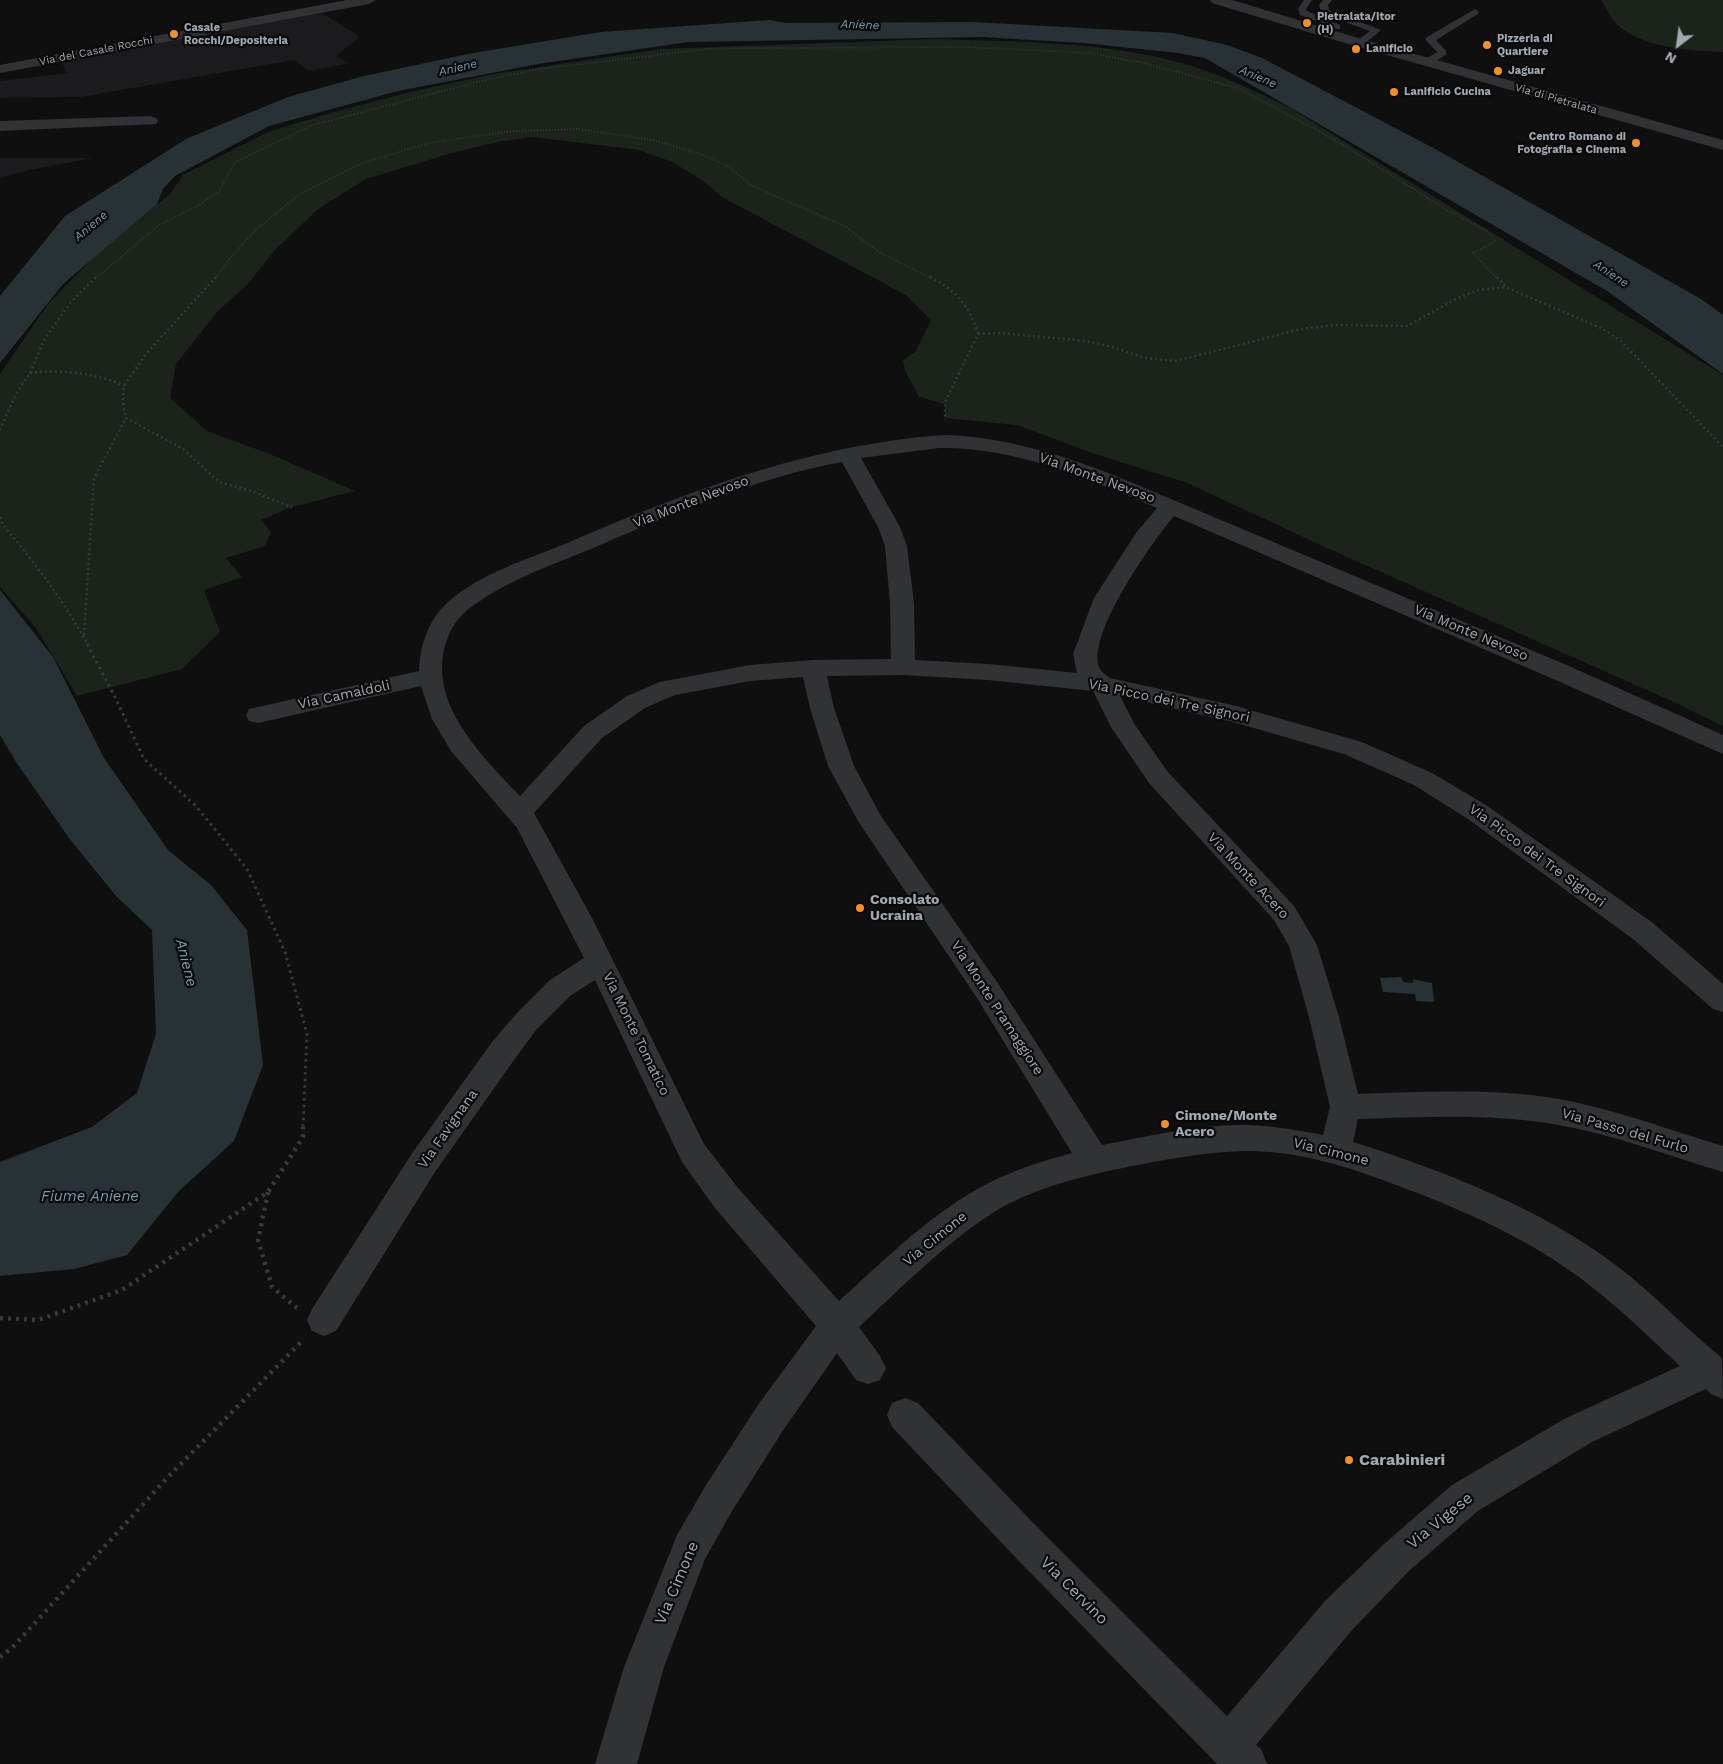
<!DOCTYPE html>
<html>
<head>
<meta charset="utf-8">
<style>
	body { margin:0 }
	#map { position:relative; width:1723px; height:1764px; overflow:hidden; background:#0f0f10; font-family:"Work Sans",sans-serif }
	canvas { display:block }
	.north { position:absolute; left:1653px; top:20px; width:50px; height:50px; -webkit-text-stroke:4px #0a0a0b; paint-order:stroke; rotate:210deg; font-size:14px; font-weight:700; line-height:20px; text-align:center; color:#a0a8b2 }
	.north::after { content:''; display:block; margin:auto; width:18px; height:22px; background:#a0a8b2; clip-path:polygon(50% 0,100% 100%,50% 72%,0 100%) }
</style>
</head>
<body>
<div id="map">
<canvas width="1723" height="1764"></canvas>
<div class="north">N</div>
</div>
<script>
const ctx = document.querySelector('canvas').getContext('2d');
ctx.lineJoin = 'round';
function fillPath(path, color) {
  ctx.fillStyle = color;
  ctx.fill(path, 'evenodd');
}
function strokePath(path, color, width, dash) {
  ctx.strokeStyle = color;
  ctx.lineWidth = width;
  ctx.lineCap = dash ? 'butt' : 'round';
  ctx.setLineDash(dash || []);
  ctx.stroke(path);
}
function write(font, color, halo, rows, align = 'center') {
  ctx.font = font + ' "Work Sans",sans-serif';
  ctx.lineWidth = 4.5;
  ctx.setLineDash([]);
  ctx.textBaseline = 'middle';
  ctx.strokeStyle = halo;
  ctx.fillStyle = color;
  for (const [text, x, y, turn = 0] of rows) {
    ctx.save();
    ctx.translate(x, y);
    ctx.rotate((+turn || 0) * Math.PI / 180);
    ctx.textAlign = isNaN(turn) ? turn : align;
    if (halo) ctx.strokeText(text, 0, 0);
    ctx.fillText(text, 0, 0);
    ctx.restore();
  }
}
fillPath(new Path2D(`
	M 322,13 L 360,37 L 336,56 L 350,63 L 309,71 L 294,60 L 81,97 L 0,98 L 0,81 L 67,73 L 61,61 Z
	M 0,158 L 94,158 L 29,170 L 0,178 Z`), '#1b1b1d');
fillPath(new Path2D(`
	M 1601,0 L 1723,0 L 1723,52 C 1693,51 1646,48 1621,28 C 1613,22 1607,9 1601,0 Z
	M 937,39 C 1019,42 1102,41 1182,63 C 1220,74 1255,91 1290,108 L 1723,375 L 1723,726 L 1676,703 L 1327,548 L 1187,483 L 1095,454 L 1017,425 L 945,418 L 945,404 L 919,397 L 905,370 L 903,360 L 915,352 L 931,320 L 906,295 L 722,197 L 702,180 L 672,162 L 639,150 L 533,137 L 497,142 L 452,153 L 366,179 L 317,210 L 275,250 L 247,285 L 218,311 L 176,364 L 170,398 L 207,431 L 270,454 L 355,491 L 292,507 L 261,520 L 271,532 L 265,546 L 226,558 L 242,577 L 204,590 L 220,632 L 182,669 L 77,696 L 36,628 L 0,587 L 0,374 L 48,304 L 98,253 L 171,193 L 183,175 L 268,132 L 327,114 L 410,92 L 493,74 L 661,49 Z`), '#1b231b');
fillPath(new Path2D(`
	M 770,20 L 786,23 L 973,22 L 1173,33 L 1227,45 L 1262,58 L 1437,150 L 1701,299 L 1723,315 L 1723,374 L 1607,291 L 1205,58 L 1178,53 L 1084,43 L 982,37 L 688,42 L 538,64 L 398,91 L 269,126 L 175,176 L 163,189 L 157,204 L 63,284 L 0,363 L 0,296 L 65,216 L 186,139 L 288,97 L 364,76 L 473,53 L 601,32 Z
	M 0,590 L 53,657 L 104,758 L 168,850 L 211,885 L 247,930 L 263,1065 L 234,1141 L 179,1191 L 127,1255 L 74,1269 L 0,1276 L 0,1162 L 92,1127 L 137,1093 L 156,1034 L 152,930 L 116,896 L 69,838 L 16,762 L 0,735 Z
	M 1401,977 L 1403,982 L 1413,983 L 1413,979 L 1432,983 L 1434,1002 L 1416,1001 L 1415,994 L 1383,992 L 1380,978 Z`), '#283236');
strokePath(new Path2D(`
	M 95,279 L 159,225 L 201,204 L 220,190 L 235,162 L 313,125 L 485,80 L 539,69 L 707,49 L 737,48 L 968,47 L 1091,53 L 1143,63 L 1238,88 L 1337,141 L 1445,209 L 1487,231 L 1496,241 L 1473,253 L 1498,279
	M 215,279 L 230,258 L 258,228 L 300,194 L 362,163 L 429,143 L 512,131 L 578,129 L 652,140 L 697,153 L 726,165 L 753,186 L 846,227 L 879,252 L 933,279`), '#36393d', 2, [1, 2]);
strokePath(new Path2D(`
	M 216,277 L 146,354 L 124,386 L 123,403 L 126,418 L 183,449 L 219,482 L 251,491 L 292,507
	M 930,277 C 955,289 971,308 978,334 L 945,402 L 945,420
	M 1497,277 L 1506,287 L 1603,329 L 1620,340 L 1723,447
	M 978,334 L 1002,333 L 1085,341 L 1109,346 L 1145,358 L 1176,361 L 1301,329 L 1335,325 L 1407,326 L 1458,298 L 1479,290 L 1506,287
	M 30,373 C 57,369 99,373 124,386
	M 0,430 L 16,394 L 30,373 L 45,338 L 71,302 L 96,277
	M 0,517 L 3,525 C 35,563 64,601 88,645
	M 84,635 L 94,478 L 126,418`), '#36393d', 2.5, [2, 3]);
strokePath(new Path2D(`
	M 87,644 L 115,697 L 144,759 L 196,806 L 247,869 L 285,952 L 307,1034 L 303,1128`), '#36393d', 3, [2.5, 4]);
strokePath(new Path2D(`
	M 268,1192 L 258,1240 L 272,1287 L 297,1308
	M 0,1318 L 38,1320 L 122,1290 L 268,1192 L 303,1137 L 303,1127
	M 0,1657 L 12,1648 L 168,1477 L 302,1341`), '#36393d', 4.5, [3, 5]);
fillPath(new Path2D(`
	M 1304,0 L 1312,0 L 1306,9 L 1307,11 L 1340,25 L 1340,29 L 1334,29 L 1300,15 L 1298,9 Z
	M 1323,0 L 1332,0 L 1328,5 L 1329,10 L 1381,30 L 1363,45 L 1357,45 L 1357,41 L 1370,31 L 1322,14 L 1319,5 Z
	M 1475,9 L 1479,12 L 1478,14 L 1436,40 L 1446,51 L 1446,55 L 1430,64 L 1424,64 L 1424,60 L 1437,52 L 1425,39 L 1427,37 Z`), '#303236');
fillPath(new Path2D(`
	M 347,0 L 376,0 L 369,4 L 0,73 L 0,65 Z
	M 150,116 L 156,118 L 158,121 L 156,124 L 0,131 L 0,121 Z
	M 949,435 C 1007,438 1062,455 1116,476 L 1569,666 L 1723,735 L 1723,754 L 1551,678 L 1174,516 C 1152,542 1087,634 1099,667 C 1101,672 1106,675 1110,678 L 1236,706 L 1362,742 L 1432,773 L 1486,805 L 1653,923 L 1723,984 L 1723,1012 L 1713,1009 L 1633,939 L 1468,819 L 1414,785 L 1344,754 L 1233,722 L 1120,696 L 1135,725 L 1167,771 L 1294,906 L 1317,945 L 1339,1017 L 1358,1094 C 1425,1092 1492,1088 1559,1099 C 1614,1109 1669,1130 1723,1146 L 1723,1172 C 1669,1156 1615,1135 1559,1125 C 1492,1113 1426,1117 1358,1119 L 1353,1142 C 1440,1169 1544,1210 1617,1266 C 1654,1294 1686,1329 1722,1358 L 1723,1399 L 1711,1394 L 1706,1389 L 1592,1442 L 1478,1511 L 1410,1570 L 1353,1629 L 1256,1745 L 1261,1749 L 1267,1764 L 1217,1764 L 1017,1559 L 892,1427 L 887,1415 L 892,1403 L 905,1398 L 918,1403 L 1043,1533 L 1227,1716 L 1325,1601 L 1384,1544 L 1452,1485 L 1566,1418 L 1680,1366 C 1652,1340 1624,1312 1593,1288 C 1540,1245 1475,1215 1412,1191 C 1358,1170 1302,1150 1244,1151 C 1206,1152 1169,1159 1132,1166 C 1083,1176 1034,1187 991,1214 C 942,1246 901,1288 859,1327 L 880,1356 L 886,1368 L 880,1380 L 868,1384 L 856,1380 L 837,1353 L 784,1429 L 732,1511 L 705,1559 L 664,1667 L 637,1764 L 595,1764 L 624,1667 L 677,1535 L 706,1485 L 758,1405 L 816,1326 L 715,1208 L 682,1162 L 595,980 L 570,996 L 536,1030 L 514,1060 L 435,1172 L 336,1331 L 324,1336 L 312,1331 L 307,1320 L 312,1309 L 413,1152 L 492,1042 L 516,1014 L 550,980 L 584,958 L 517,828 L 451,751 L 432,719 L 421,686 L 258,723 L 249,721 L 246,715 L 249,709 L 258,707 L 419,671 C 420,645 428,621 447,603 C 479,574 525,560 565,544 C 660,503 757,465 859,446 C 889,441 918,436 949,435 ZM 939,448 C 1016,447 1087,478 1157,508 L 1136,533 L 1094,598 L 1073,654 L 1077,673 L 988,664 L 915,660 L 914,603 L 907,546 L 900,527 L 861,458 ZM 842,462 L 878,527 L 885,546 L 890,603 L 891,659 L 813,660 L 750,665 L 660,682 L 627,696 L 584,726 L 520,796 C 481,755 423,699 448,637 C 453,623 464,611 477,603 C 509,580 549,566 586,551 C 668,516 753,478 842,462 ZM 903,675 L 988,680 L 1093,691 L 1111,727 L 1149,783 L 1274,920 L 1289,946 L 1309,1017 L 1330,1107 L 1323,1135 C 1298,1130 1273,1126 1247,1125 C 1198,1124 1149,1136 1102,1145 L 997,982 L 881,816 L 854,766 L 834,708 L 827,676 ZM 803,677 L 810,708 L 828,766 L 858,821 L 977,998 L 1072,1153 C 1036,1163 1001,1174 969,1194 C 921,1223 880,1264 839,1301 L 738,1188 L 704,1144 L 592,918 L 534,813 L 602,738 L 645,708 L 675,695 L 750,681 Z`), '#303236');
fillPath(new Path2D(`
	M 1210,0 L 1232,0 L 1365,40 L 1723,140 L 1723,150 L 1355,46 L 1212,3 Z`), '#303236');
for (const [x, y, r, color] of [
	[1307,23,5,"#f79121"],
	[174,34,5,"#f79121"],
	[1487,45,5,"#f79121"],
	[1356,49,5,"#f79121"],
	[1498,71,5,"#f79121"],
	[1394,92,5,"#f79121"],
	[1636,143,5,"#f79121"],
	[860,908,5,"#f79121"],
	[1165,1124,5,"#f79121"],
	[1349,1460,5,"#f79121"]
]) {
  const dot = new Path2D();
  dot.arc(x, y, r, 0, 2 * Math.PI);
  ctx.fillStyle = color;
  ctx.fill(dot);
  strokePath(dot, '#0a0a0b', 2);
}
write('bold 11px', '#a0a8b2', '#0a0a0b', [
	["Pietralata/Itor",1317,17],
	["(H)",1317,30],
	["Casale",184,28],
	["Rocchi/Depositeria",184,41],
	["Pizzeria di",1497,39],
	["Quartiere",1497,52],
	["Lanificio",1366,49],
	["Jaguar",1508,71],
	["Lanificio Cucina",1404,92],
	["Centro Romano di",1626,137,"right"],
	["Fotografia e Cinema",1626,150,"right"]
], 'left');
write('11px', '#a0a8b2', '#0a0a0b', [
	["Via del Casale Rocchi",96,51,-11],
	["Via di Pietralata",1556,99,16]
]);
write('italic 12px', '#749caf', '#0a0a0b', [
	["Aniene",860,25,2],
	["Aniene",458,68,-13],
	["Aniene",1258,77,23],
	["Aniene",91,226,-40],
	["Aniene",1611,274,33]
]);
write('14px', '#a0a8b2', '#0a0a0b', [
	["Via Monte Nevoso",1097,478,20],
	["Via Monte Nevoso",691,502,-21],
	["Via Monte Nevoso",1471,633,23],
	["Via Camaldoli",344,695,-12],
	["Via Picco dei Tre Signori",1169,701,12],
	["Via Picco dei Tre Signori",1537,856,36],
	["Via Monte Acero",1248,876,47],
	["Via Monte Pramaggiore",997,1008,57],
	["Via Monte Tomatico",636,1034,64],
	["Via Favignana",448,1129,-55],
	["Via Passo del Furlo",1625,1131,16],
	["Via Cimone",1331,1152,14],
	["Via Cimone",935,1239,-39]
]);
write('bold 14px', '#a0a8b2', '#0a0a0b', [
	["Consolato",870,900],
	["Ucraina",870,916],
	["Cimone/Monte",1175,1116],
	["Acero",1175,1132]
], 'left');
write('italic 15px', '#749caf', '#0a0a0b', [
	["Aniene",186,963,76],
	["Fiume Aniene",90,1197]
]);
write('bold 16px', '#a0a8b2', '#0a0a0b', [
	["Carabinieri",1359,1460]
], 'left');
write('16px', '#a0a8b2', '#0a0a0b', [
	["Via Vigese",1440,1521,-39],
	["Via Cimone",677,1583,-67],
	["Via Cervino",1074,1591,45]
]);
</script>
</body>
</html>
